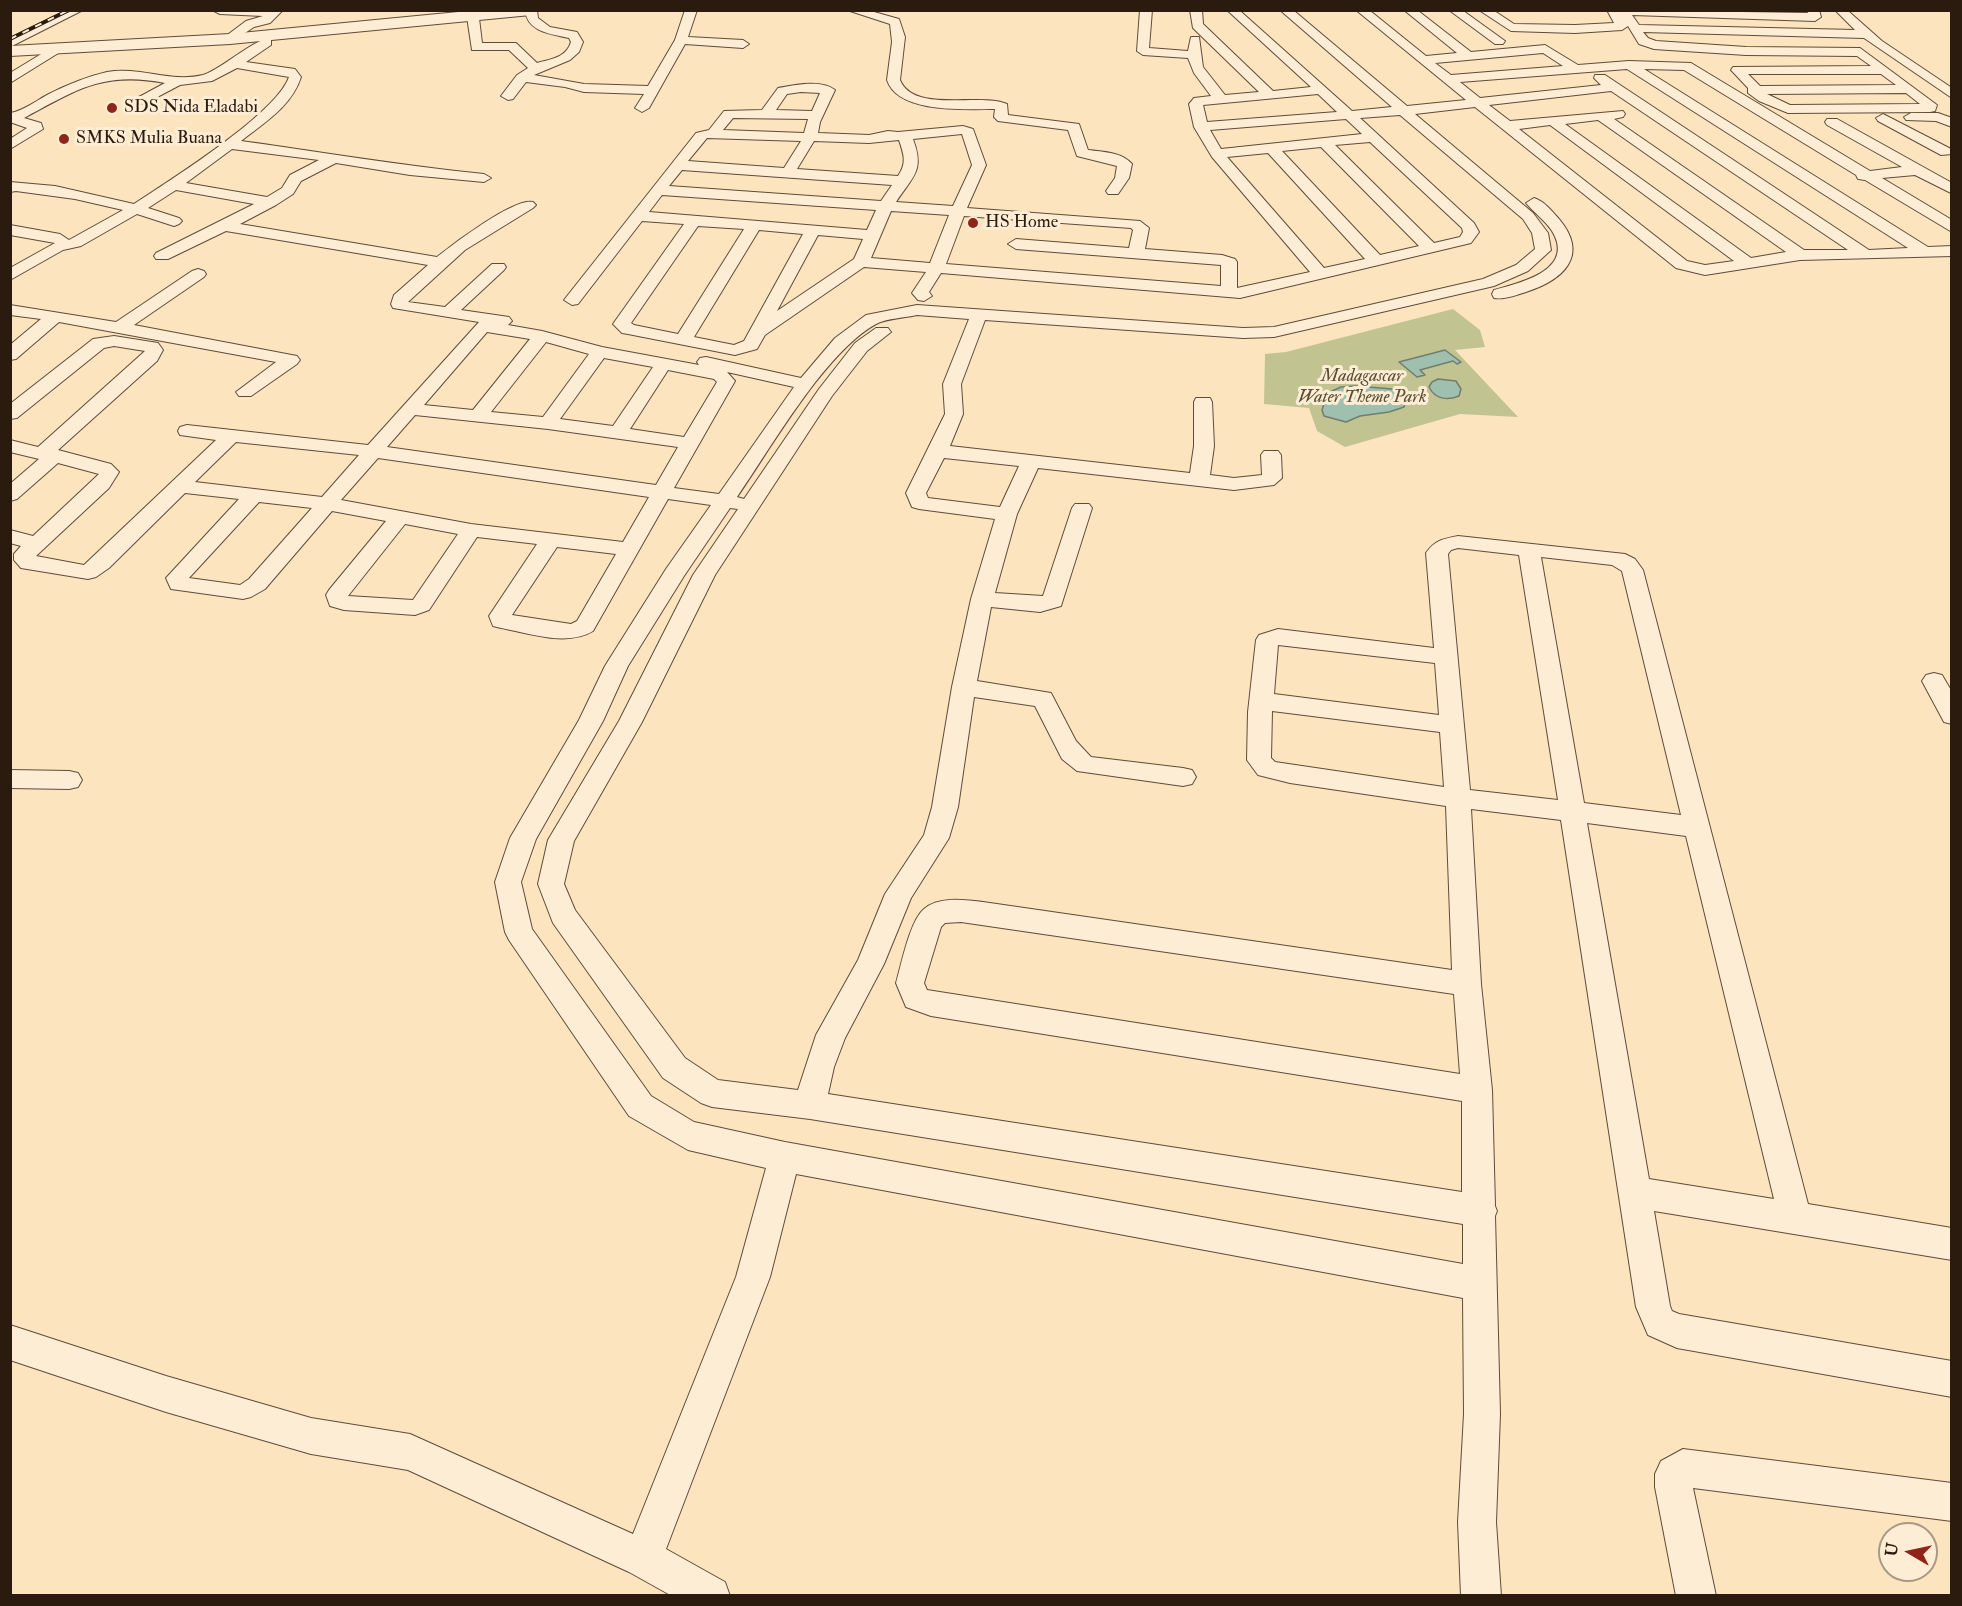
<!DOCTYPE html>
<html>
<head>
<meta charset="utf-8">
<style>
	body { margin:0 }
	#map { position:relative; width:1962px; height:1606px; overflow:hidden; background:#fce4bf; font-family:"IM FELL Double Pica",serif }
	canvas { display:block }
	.frame { position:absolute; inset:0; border:12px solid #2b1a0e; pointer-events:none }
	.north { position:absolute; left:1878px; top:1522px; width:60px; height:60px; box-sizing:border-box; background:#fdedd5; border:2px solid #a99985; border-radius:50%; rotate:279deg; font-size:16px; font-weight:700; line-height:24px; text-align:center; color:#2b1a0e }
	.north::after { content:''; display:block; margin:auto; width:21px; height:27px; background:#8f2418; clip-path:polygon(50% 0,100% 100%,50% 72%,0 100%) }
</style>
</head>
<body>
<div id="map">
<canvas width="1962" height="1606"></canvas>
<div class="frame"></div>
<div class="north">U</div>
</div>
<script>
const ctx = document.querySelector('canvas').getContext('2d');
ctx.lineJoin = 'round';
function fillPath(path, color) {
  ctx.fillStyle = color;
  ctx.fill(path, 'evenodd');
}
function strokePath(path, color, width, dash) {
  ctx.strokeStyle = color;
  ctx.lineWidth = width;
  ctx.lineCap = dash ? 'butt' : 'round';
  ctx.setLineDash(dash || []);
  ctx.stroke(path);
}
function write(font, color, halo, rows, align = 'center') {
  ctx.font = font + ' "IM FELL Double Pica",serif';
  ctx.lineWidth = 6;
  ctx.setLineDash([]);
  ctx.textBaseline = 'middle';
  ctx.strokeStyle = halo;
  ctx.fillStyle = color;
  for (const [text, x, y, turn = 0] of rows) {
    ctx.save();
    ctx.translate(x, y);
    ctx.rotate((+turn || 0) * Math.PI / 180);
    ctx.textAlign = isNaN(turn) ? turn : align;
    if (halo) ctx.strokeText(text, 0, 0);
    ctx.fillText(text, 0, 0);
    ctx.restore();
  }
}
fillPath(new Path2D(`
	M 1453,309 L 1480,330 L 1485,347 L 1455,350 L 1518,417 L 1460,414 L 1345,447 L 1317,431 L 1309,408 L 1264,404 L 1265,354 L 1286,352 Z`), '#c1c491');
const water = new Path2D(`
	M 1445,350 L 1461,362 L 1457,364 L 1453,361 L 1420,370 L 1425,375 L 1417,377 L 1399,362 Z
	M 1438,379 L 1456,381 L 1461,389 L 1459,396 C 1447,401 1435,399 1429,387 L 1432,382 Z
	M 1356,386 L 1392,389 L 1397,391 L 1406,401 L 1404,407 L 1389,412 L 1360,416 L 1346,422 L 1324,416 L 1322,410 L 1324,404 L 1329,402 L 1332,391 L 1341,387 Z`);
fillPath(water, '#9fbfaf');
strokePath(water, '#717d6f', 1.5);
const minor = new Path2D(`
	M 68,10 L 83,10 L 10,47 L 10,38 Z
	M 283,10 L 270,23 L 254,27 L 230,43 L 226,42 L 226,36 L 246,21 L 263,16 L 220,14 L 214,11 Z
	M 466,10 L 478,10 L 482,43 L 516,43 L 537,63 C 551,59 566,58 571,42 L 569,38 C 551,34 527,32 525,10 L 537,10 L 538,18 L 550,27 L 577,32 L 583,42 L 579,52 L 570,60 L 534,75 L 584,84 L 648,86 L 675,40 L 685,10 L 697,10 L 688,37 L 743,40 L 749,44 L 743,48 L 685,44 L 649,108 L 642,112 L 635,108 L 644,94 L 584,92 L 565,87 L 526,82 L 513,99 L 508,100 L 501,96 L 517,75 L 528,68 L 509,50 L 472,50 Z
	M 847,10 L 867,10 L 899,19 L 905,37 L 900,80 C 914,114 980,92 1007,104 L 1008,115 L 1079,124 L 1088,150 C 1103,152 1122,152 1132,164 L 1129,178 L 1118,194 L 1108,194 L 1106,191 L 1115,178 L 1117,166 L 1077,156 L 1068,130 L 998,121 L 994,117 L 995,109 C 966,109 898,114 887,80 L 892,42 L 890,24 Z
	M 1140,10 L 1152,10 L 1149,48 L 1188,51 L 1191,37 L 1199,37 L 1203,67 L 1225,95 L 1259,92 L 1193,28 L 1190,10 L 1202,10 L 1203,24 L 1273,91 L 1311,87 L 1227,10 L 1239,10 L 1352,111 L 1392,107 L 1280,10 L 1293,10 L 1407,106 L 1466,100 L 1356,10 L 1369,10 L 1426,56 L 1457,53 L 1404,10 L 1417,10 L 1471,52 L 1545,45 L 1578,65 L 1629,61 L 1691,63 L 1870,171 L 1902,167 L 1827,125 L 1825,122 L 1827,119 L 1837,119 L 1952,183 L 1951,193 L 1915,175 L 1882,178 L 1952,220 L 1952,232 L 1865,180 L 1858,179 L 1856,175 L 1684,70 L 1644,69 L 1928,247 L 1952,246 L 1952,256 L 1800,260 L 1705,275 L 1676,268 L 1475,107 L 1415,114 L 1533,213 L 1548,233 L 1551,250 L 1528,271 L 1494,286 L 1274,337 L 1243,338 L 985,320 L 961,384 L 963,414 L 950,446 L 1190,473 L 1194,446 L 1194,402 L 1196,398 L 1210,398 L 1212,402 L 1214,446 L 1210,475 L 1234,478 L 1262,475 L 1261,455 L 1264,451 L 1278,451 L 1281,455 L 1282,478 L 1274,485 L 1234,490 L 1038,468 L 1017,514 L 995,593 L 1043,596 L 1072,508 L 1075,504 L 1089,504 L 1092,508 L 1061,606 L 1040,612 L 991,607 L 977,681 L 1051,693 L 1076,741 L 1091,757 L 1183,768 L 1192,770 L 1196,777 L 1192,784 L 1183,786 L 1077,771 L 1062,759 L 1035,706 L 974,697 L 958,807 L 949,838 L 911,898 L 884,964 L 845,1038 L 834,1067 L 828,1094 L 1462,1192 L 1462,1101 L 931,1016 L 906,1007 L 896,983 C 901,966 910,920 924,909 C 939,896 965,900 983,902 L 1452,970 L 1446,806 L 1290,783 L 1258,775 L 1247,760 L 1248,712 L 1256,640 L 1259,635 L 1278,629 L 1434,648 L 1426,553 C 1435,540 1443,539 1458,536 L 1625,554 L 1635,559 L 1643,570 L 1808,1204 L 1952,1228 L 1952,1260 L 1654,1211 L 1670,1306 L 1672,1311 L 1679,1314 L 1952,1361 L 1952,1397 L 1677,1348 L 1648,1335 L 1636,1307 L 1561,820 L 1471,809 L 1481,984 L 1492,1090 L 1495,1206 L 1497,1211 L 1495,1216 L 1500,1414 L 1496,1522 L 1501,1596 L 1461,1596 L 1458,1522 L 1464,1414 L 1463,1298 L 796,1174 L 770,1277 L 666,1549 L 725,1582 L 730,1596 L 672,1596 L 629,1572 L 408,1470 L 311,1454 L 166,1412 L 10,1360 L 10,1325 L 166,1376 L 311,1418 L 410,1434 L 633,1534 L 736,1277 L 766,1168 L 688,1150 L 629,1116 L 509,940 L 505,932 L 495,882 L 510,838 L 579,720 L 605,666 L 666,569 L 711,505 L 668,499 L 593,631 C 567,647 529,633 501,628 L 493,626 L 489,616 L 537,544 L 477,537 L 429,610 L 415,615 L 344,610 L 330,606 L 326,595 L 329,590 L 386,521 L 332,511 L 265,589 L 251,597 L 243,599 L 171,589 L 166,578 L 239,499 L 185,493 L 109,568 L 96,577 L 88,579 L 21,568 L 14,560 L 14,554 L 21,546 L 10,543 L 10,530 L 33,536 L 99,474 L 58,463 L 17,499 L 10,501 L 10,484 L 39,459 L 10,452 L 10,440 L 38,447 L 145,351 L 114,346 L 104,348 L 17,418 L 10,419 L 10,404 L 93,339 L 114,336 L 158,343 L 163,350 L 157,361 L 58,450 L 111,464 L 119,472 L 109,488 L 36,556 L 84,565 L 216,440 L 180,435 L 178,431 L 180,427 L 187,425 L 368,445 L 479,322 L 393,308 L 391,304 L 394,295 L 428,265 L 226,231 L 168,259 L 156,259 L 154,256 L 156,253 L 254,204 L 176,190 L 148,208 L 179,218 L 182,221 L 179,224 L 174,226 L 137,214 L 81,246 L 63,250 L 10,280 L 10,268 L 55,243 L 10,235 L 10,225 L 60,234 L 69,240 L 123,210 L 75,199 L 16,191 L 10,192 L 10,182 L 55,186 L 134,204 C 169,181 276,114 289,77 L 237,68 L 212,81 L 180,85 L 144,104 L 139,103 L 137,100 L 139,97 L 165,83 C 103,71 76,90 24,118 L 41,123 L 43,129 L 10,149 L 10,139 L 27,128 L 10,122 L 10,113 C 23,111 36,101 47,95 C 66,85 86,77 107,72 C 140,66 171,83 203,75 C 221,70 257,36 271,39 L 271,45 L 246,62 L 295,69 L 301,77 C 292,106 264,123 241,141 C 322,152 403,166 484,174 L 491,178 L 484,182 L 410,175 L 336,163 L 301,181 L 293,194 L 276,205 L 240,224 L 437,257 C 453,244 515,197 533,202 L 536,205 L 533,208 L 465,250 L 408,302 L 445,307 L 492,264 L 504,264 L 506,267 L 504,270 L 461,310 L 509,317 L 512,321 L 508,325 L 542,331 L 602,347 L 699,365 L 697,362 L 700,358 L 706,357 L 801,378 L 835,338 L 866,315 L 917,305 L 1243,328 L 1274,327 L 1483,279 L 1516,265 L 1535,249 L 1532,233 L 1523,219 L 1400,115 L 1360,118 L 1474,223 L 1479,232 L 1471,243 L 1240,298 L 941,273 L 929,292 L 932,296 L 924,301 L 918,300 L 912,293 L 926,272 L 864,267 L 765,335 L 757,349 L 735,355 L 628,334 L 622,333 L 613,324 L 684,224 L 642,221 L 578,304 L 572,305 L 564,300 L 696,133 L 709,130 L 724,111 L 762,110 L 778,88 C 794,85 822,79 835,90 L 820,122 L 818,133 L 869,135 L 888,131 L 898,132 L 963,126 L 973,129 L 986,165 L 967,208 L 1140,221 L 1149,228 L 1145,249 L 1222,255 L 1235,259 L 1237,262 L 1237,288 L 1310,272 L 1212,157 L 1194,127 L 1189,104 L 1194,98 L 1211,96 L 1194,73 L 1188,58 L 1143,55 L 1137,51 ZM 1543,53 L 1563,66 L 1451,75 L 1435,63 ZM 1627,69 L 1908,248 L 1869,250 L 1605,75 L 1595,75 L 1594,78 L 1601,85 L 1480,98 L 1460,82 ZM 1611,91 L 1848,250 L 1804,250 L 1614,119 L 1623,117 L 1625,114 L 1623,111 L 1510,121 L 1489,105 ZM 801,92 L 820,93 L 812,111 L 776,110 L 787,94 ZM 1318,94 L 1337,112 L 1207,122 L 1203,105 ZM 733,118 L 808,119 L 804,133 L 723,130 ZM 1346,119 L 1362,134 L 1221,149 L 1210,130 ZM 1598,120 L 1786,252 L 1751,258 L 1565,124 ZM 1550,125 L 1734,261 L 1705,265 L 1687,261 L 1519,129 ZM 962,134 L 972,165 L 953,206 L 896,202 C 913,176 925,171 913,139 ZM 707,138 L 801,141 L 784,168 L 688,161 ZM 899,140 C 904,155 907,163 898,176 L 797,169 L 814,141 L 869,143 ZM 1370,142 L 1462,228 L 1463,232 L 1460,237 L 1434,243 L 1335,145 ZM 1321,147 L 1419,246 L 1380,255 L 1282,151 ZM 232,149 L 319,160 L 290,175 L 282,188 L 267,197 L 186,183 ZM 1268,153 L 1365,259 L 1324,268 L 1227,157 ZM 682,170 L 892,185 L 881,201 L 669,186 ZM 662,195 L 876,210 L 867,230 L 649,212 ZM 891,211 L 949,215 L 930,263 L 871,258 ZM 964,216 L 1131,228 L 1133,230 L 1129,248 L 1016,239 L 1008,244 L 1016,249 L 1221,265 L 1221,286 L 946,264 ZM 698,226 L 744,229 L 678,334 L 634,325 L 631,323 ZM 759,230 L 803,234 L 744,341 L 734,345 L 694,337 ZM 818,235 L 863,239 L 854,259 L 777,311 ZM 917,315 L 969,319 L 943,384 L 945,414 L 906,493 L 912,507 L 919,509 L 995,519 L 971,599 L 952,687 L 932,807 L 924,835 L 885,894 L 858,960 L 816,1035 L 798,1090 L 718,1080 L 685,1058 L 575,910 L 564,884 L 574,841 L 642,722 L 715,575 L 832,396 L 867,351 L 891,332 L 888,328 L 876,328 L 855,343 L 819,389 L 744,499 L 737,497 C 771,448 825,352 876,324 C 887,318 905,318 917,315 ZM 487,332 L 530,339 L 473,410 L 424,405 ZM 546,342 L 589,354 L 543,417 L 491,412 ZM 604,358 L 653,367 L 613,426 L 560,419 ZM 668,370 L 714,379 L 717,382 L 684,437 L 630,429 ZM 727,372 L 794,387 L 719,494 L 674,488 L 735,381 ZM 415,415 L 548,429 L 678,447 L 656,485 L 387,447 ZM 236,442 L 359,455 L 322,497 L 195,482 ZM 378,458 L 649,497 L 623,542 L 471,524 L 341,500 ZM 944,458 L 1019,466 L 1000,507 L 928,498 L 926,493 ZM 259,502 L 312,508 L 249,579 L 240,585 L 189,578 ZM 730,508 L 738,509 L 693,575 L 619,721 L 548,840 L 538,884 L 553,923 L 663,1078 L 701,1103 L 712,1107 L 810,1119 L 1463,1224 L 1463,1264 L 785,1142 L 694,1122 L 651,1096 L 532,929 L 521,882 L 536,839 L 603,721 L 628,666 L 684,576 ZM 405,524 L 458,534 L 413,600 L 348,596 ZM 557,547 L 616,554 L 577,621 L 571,624 L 512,615 ZM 1458,548 L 1519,555 L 1558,800 L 1470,790 L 1448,554 L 1451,550 ZM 1541,557 L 1612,565 L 1622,571 L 1681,815 L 1584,803 ZM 1278,645 L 1435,663 L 1439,715 L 1274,694 ZM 1272,711 L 1440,732 L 1444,787 L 1275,762 L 1271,758 ZM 1587,823 L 1686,836 L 1774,1199 L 1649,1179 ZM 961,922 L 1454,994 L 1460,1074 L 927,990 L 924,983 L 941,927 L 945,923 Z
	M 1449,10 L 1462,10 L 1505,41 L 1503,44 L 1495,44 Z
	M 1479,10 L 1493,10 L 1514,24 L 1575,25 L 1614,23 L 1607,10 L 1808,13 L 1807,10 L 1819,10 L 1821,17 L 1815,21 L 1632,15 L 1639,25 L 1855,30 L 1835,10 L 1847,10 L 1882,41 L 1952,88 L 1952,98 L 1864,38 L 1643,32 L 1648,38 L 1656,41 L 1746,47 L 1860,48 L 1937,105 L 1935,111 L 1930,112 L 1788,113 L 1759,101 L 1748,93 L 1748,88 L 1731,70 L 1733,67 L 1871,66 L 1857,56 L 1746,55 L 1654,49 L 1639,44 L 1628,26 L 1622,30 L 1575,33 L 1511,31 ZM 1748,74 L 1881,74 L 1896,85 L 1760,86 ZM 1906,93 L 1920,104 L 1790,105 L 1767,94 Z
	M 56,45 L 60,46 L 62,49 L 60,52 L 10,83 L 10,73 Z
	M 1911,113 L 1938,113 L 1952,118 L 1952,127 L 1936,121 L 1906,120 L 1904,117 Z
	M 1883,114 L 1951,149 L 1952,154 L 1941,155 L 1878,121 L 1876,118 Z
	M 1534,198 C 1544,201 1552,211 1559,219 C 1590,256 1563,280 1526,292 C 1516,295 1504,300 1494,298 L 1492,294 L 1494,290 C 1520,283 1576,270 1552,231 C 1545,220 1534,213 1526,203 Z
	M 198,269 L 204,271 L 206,274 L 204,277 L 134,325 L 297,356 L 300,360 L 297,364 L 251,396 L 239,396 L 236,392 L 276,362 L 59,322 L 16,359 L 10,360 L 10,345 L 41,319 L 10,315 L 10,305 L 116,322 L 192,271 Z
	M 1934,673 L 1942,675 L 1952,692 L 1952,724 L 1944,722 L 1922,681 L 1926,675 Z
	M 10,770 L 69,771 L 78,773 L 82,780 L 78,787 L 69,789 L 10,788 Z
	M 1683,1449 L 1952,1483 L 1952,1521 L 1693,1488 L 1716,1596 L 1676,1596 L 1655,1487 L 1655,1474 L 1661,1461 Z`);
const tertiary = new Path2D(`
	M 479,10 L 538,10 L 531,15 L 230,44 L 10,56 L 10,46 L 230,34 Z`);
strokePath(minor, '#5f4c3a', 2);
strokePath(tertiary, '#5f4c3a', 2);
fillPath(minor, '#fdedd5');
fillPath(tertiary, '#fdedd5');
const rail = new Path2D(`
	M 10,39 L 69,10`);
strokePath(rail, '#2b1a0e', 4);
strokePath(rail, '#fdedd5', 2, [7]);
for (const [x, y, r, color] of [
	[112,108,6,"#8f2418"],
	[64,139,6,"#8f2418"],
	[973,223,6,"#8f2418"]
]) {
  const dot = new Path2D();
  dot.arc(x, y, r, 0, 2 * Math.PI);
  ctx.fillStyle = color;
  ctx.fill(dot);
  strokePath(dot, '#fdedd5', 2);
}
write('18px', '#2b1a0e', '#fdedd5', [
	["SDS Nida Eladabi",124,108],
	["SMKS Mulia Buana",76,139],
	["HS Home",985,223]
], 'left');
write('italic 18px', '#584d35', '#fdedd5', [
	["Madagascar",1362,377],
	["Water Theme Park",1362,398]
]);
</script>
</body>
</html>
